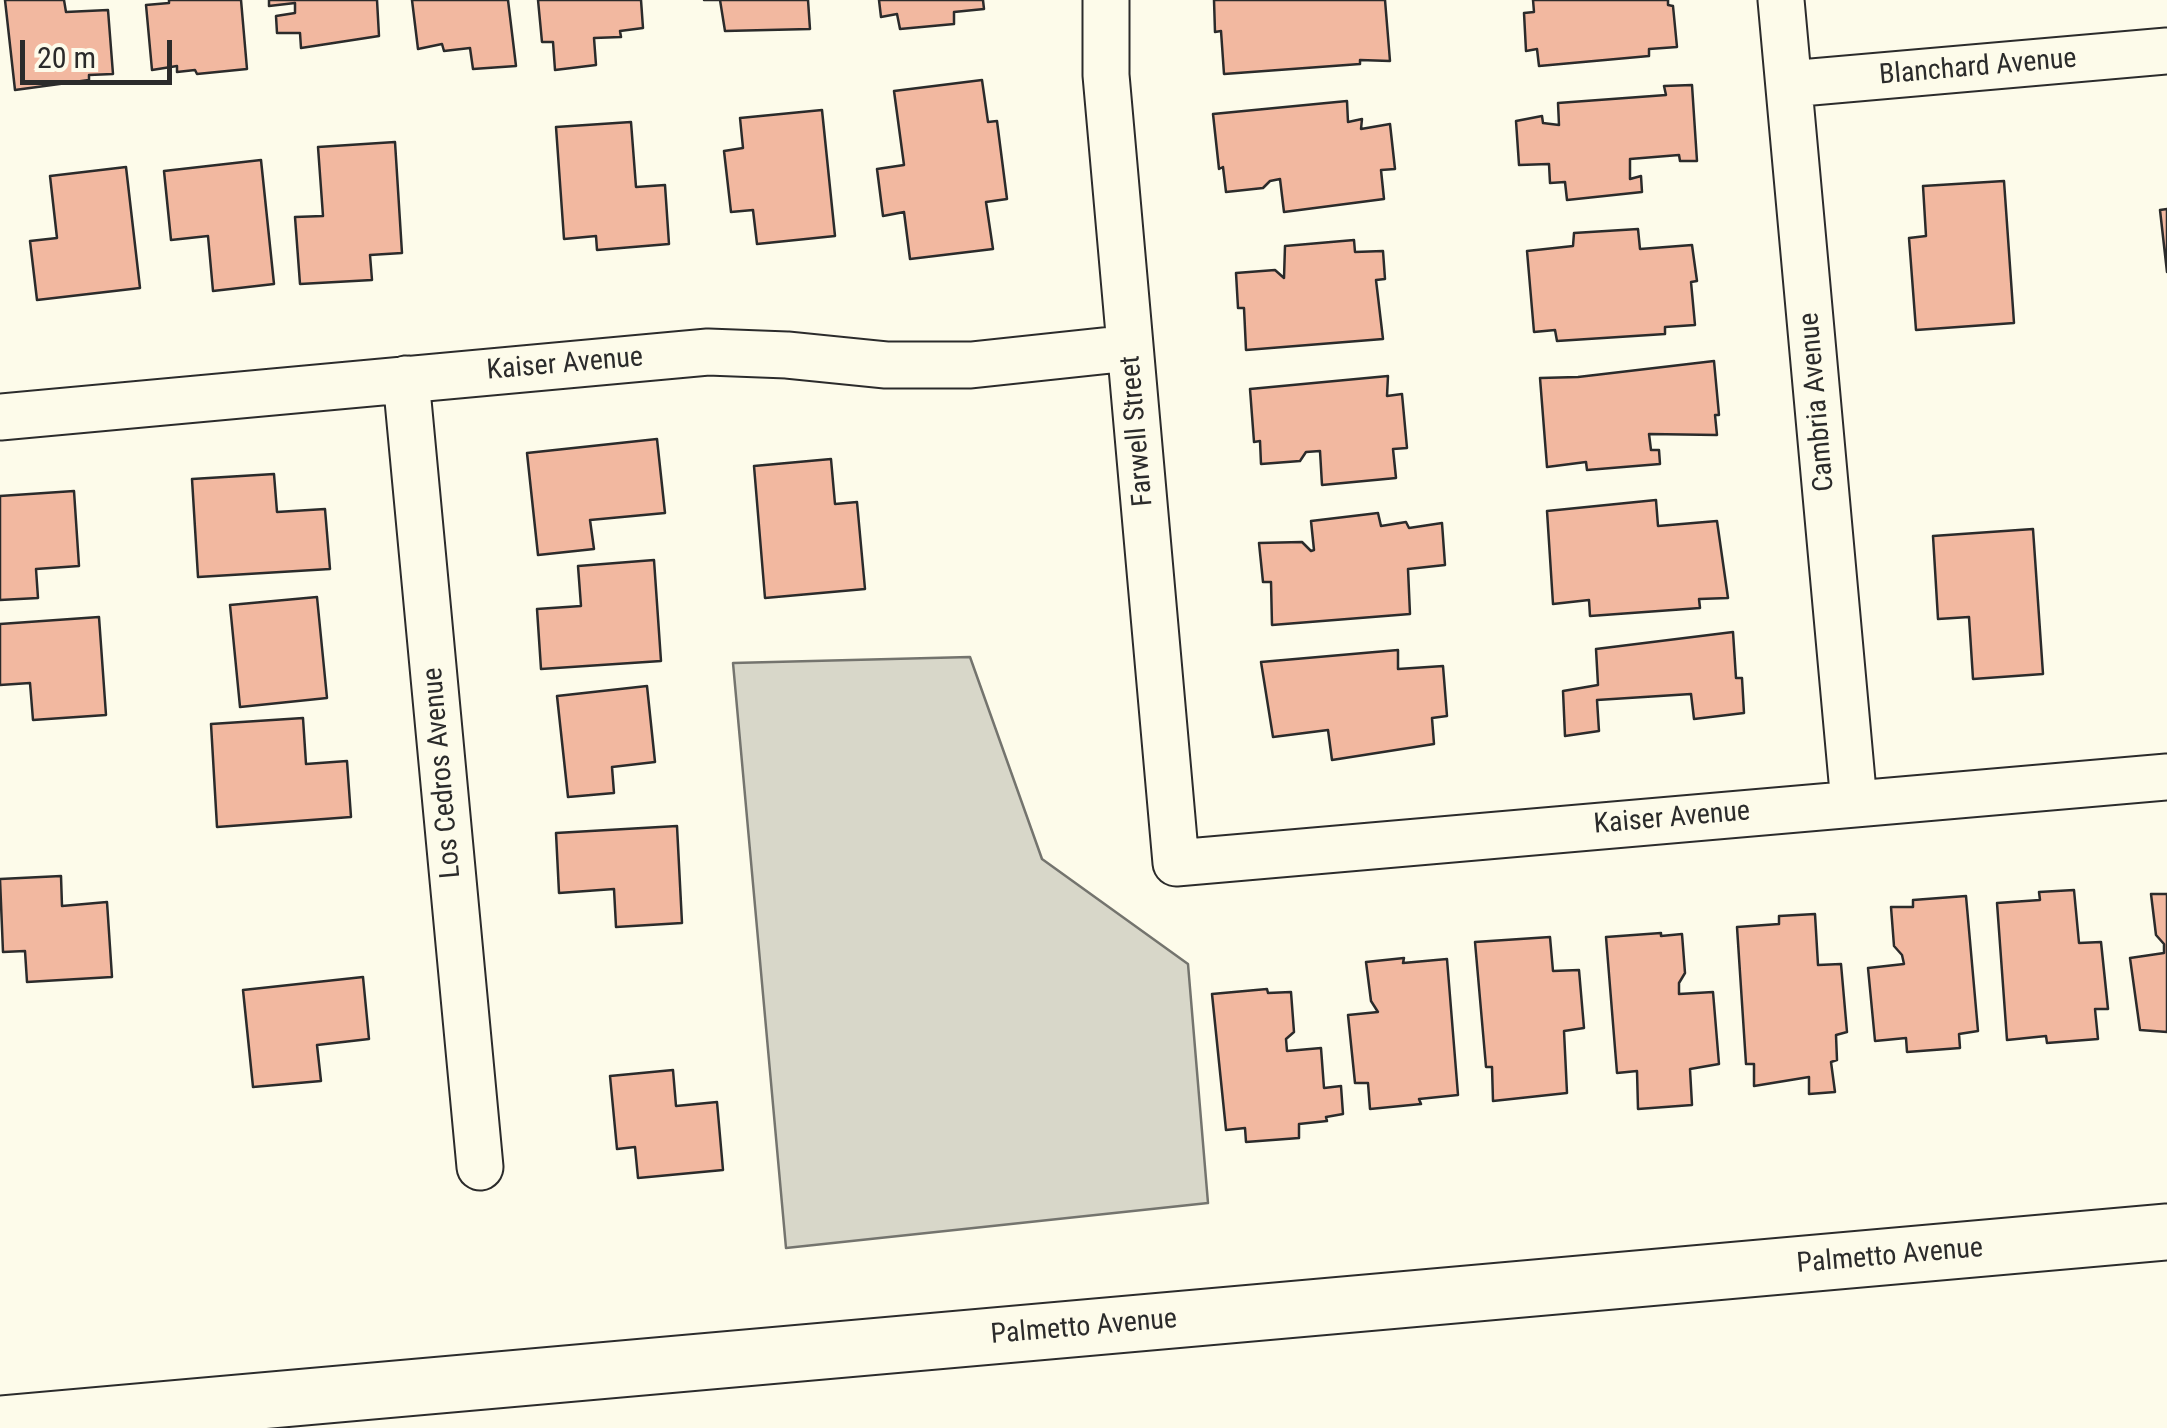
<!DOCTYPE html>
<html>
<head>
<meta charset="utf-8">
<style>
	body { margin:0 }
	#map { position:relative; width:2167px; height:1428px; overflow:hidden; background:#fdfbea; font-family:"Roboto Condensed",sans-serif }
	canvas { display:block }
	.scale { position:absolute; left:20px; top:40px; width:152px; height:45px; box-sizing:border-box; border:5px solid #2b2b2b; border-top:0; padding-left:12px; font-size:30px; line-height:35px; white-space:nowrap; color:#2b2b2b; -webkit-text-stroke:8px #fdfbea; paint-order:stroke }
</style>
</head>
<body>
<div id="map">
<canvas width="2167" height="1428"></canvas>
<div class="scale">20 m</div>
</div>
<script>
const ctx = document.querySelector('canvas').getContext('2d');
ctx.lineJoin = 'round';
function fillPath(path, color) {
  ctx.fillStyle = color;
  ctx.fill(path, 'evenodd');
}
function strokePath(path, color, width, dash) {
  ctx.strokeStyle = color;
  ctx.lineWidth = width;
  ctx.lineCap = dash ? 'butt' : 'round';
  ctx.setLineDash(dash || []);
  ctx.stroke(path);
}
function write(font, color, halo, rows, align = 'center') {
  ctx.font = font + ' "Roboto Condensed",sans-serif';
  ctx.lineWidth = 8;
  ctx.setLineDash([]);
  ctx.textBaseline = 'middle';
  ctx.strokeStyle = halo;
  ctx.fillStyle = color;
  for (const [text, x, y, turn = 0] of rows) {
    ctx.save();
    ctx.translate(x, y);
    ctx.rotate((+turn || 0) * Math.PI / 180);
    ctx.textAlign = isNaN(turn) ? turn : align;
    if (halo) ctx.strokeText(text, 0, 0);
    ctx.fillText(text, 0, 0);
    ctx.restore();
  }
}
const water = new Path2D(`
	M 970,657 L 1042,859 L 1188,964 L 1208,1203 L 786,1248 L 733,663 Z`);
fillPath(water, '#d8d7c9');
strokePath(water, '#74746e', 2.5);
const building = new Path2D(`
	M 5,0 L 64,0 L 66,12 L 108,10 L 113,74 L 89,75 L 89,80 L 15,90 Z
	M 169,0 L 241,0 L 247,69 L 197,74 L 195,70 L 177,72 L 177,66 L 152,70 L 146,5 L 169,3 Z
	M 269,0 L 377,0 L 379,36 L 301,48 L 300,33 L 277,33 L 276,16 L 295,13 L 295,3 L 269,6 Z
	M 412,0 L 508,0 L 516,66 L 473,69 L 470,48 L 444,51 L 442,44 L 418,49 Z
	M 538,0 L 641,0 L 643,28 L 620,31 L 621,37 L 594,38 L 596,65 L 555,70 L 553,42 L 542,42 Z
	M 704,0 L 808,0 L 810,29 L 725,31 L 720,0 Z
	M 879,0 L 983,0 L 984,9 L 954,12 L 954,24 L 900,29 L 897,14 L 881,17 Z
	M 1214,0 L 1385,0 L 1390,61 L 1360,60 L 1360,64 L 1224,74 L 1221,31 L 1215,32 Z
	M 1533,0 L 1668,0 L 1668,5 L 1673,6 L 1677,47 L 1649,49 L 1649,56 L 1539,66 L 1537,49 L 1526,51 L 1524,13 L 1534,12 Z
	M 982,80 L 988,122 L 997,121 L 1007,199 L 986,202 L 993,249 L 910,259 L 904,212 L 883,216 L 877,169 L 904,165 L 894,91 Z
	M 1692,85 L 1697,161 L 1680,161 L 1679,155 L 1630,159 L 1630,179 L 1641,176 L 1642,192 L 1567,200 L 1565,182 L 1550,183 L 1549,164 L 1519,165 L 1516,121 L 1542,116 L 1543,123 L 1559,125 L 1558,103 L 1666,95 L 1664,86 Z
	M 1347,101 L 1348,122 L 1362,119 L 1361,129 L 1390,124 L 1395,169 L 1381,170 L 1384,199 L 1284,212 L 1280,179 L 1270,181 L 1263,188 L 1226,192 L 1223,167 L 1219,169 L 1213,114 Z
	M 822,110 L 835,236 L 757,244 L 753,210 L 731,212 L 724,151 L 743,148 L 740,118 Z
	M 631,122 L 636,187 L 665,185 L 669,244 L 597,250 L 596,236 L 564,239 L 556,127 Z
	M 395,142 L 402,253 L 370,255 L 372,280 L 300,284 L 295,217 L 323,216 L 318,147 Z
	M 261,160 L 274,284 L 213,291 L 208,236 L 171,240 L 164,171 Z
	M 126,167 L 140,288 L 37,300 L 30,241 L 57,238 L 50,176 Z
	M 2004,181 L 2014,323 L 1916,330 L 1909,238 L 1926,236 L 1923,186 Z
	M 2167,209 L 2167,272 L 2160,210 Z
	M 1638,229 L 1640,249 L 1692,245 L 1697,281 L 1691,282 L 1695,325 L 1665,327 L 1665,334 L 1557,341 L 1555,330 L 1534,332 L 1527,251 L 1573,246 L 1574,233 Z
	M 1354,240 L 1355,252 L 1383,251 L 1385,279 L 1376,280 L 1383,339 L 1246,350 L 1244,308 L 1238,308 L 1236,273 L 1275,270 L 1284,278 L 1285,246 Z
	M 1714,361 L 1719,415 L 1715,415 L 1717,435 L 1649,434 L 1651,450 L 1659,450 L 1660,464 L 1587,470 L 1586,462 L 1547,467 L 1540,378 L 1578,377 Z
	M 1388,376 L 1387,396 L 1402,394 L 1407,448 L 1393,449 L 1396,478 L 1322,485 L 1320,451 L 1306,452 L 1300,461 L 1261,464 L 1260,441 L 1254,442 L 1250,389 Z
	M 657,439 L 665,513 L 590,520 L 594,549 L 538,555 L 527,453 Z
	M 831,459 L 835,504 L 857,502 L 865,589 L 765,598 L 754,466 Z
	M 274,474 L 277,512 L 325,509 L 330,569 L 198,577 L 192,479 Z
	M 74,491 L 79,566 L 36,569 L 38,598 L 0,600 L 0,496 Z
	M 1656,500 L 1658,526 L 1717,521 L 1728,598 L 1699,599 L 1700,608 L 1590,616 L 1589,600 L 1553,604 L 1547,511 Z
	M 1378,513 L 1381,526 L 1406,522 L 1409,528 L 1442,523 L 1445,565 L 1408,569 L 1410,614 L 1272,625 L 1271,582 L 1263,582 L 1259,543 L 1302,542 L 1311,551 L 1314,550 L 1311,521 Z
	M 2033,529 L 2043,674 L 1973,679 L 1969,617 L 1938,619 L 1933,536 Z
	M 654,560 L 661,661 L 541,669 L 537,609 L 581,606 L 578,566 Z
	M 317,597 L 327,698 L 240,707 L 230,605 Z
	M 99,617 L 106,715 L 33,720 L 30,683 L 0,685 L 0,624 Z
	M 1733,632 L 1736,678 L 1742,678 L 1744,713 L 1694,719 L 1691,694 L 1597,700 L 1599,731 L 1565,736 L 1563,691 L 1598,685 L 1596,649 Z
	M 1398,650 L 1398,669 L 1443,666 L 1447,716 L 1432,718 L 1434,744 L 1332,760 L 1328,730 L 1273,737 L 1261,662 Z
	M 647,686 L 655,762 L 612,767 L 614,793 L 568,797 L 557,696 Z
	M 303,718 L 306,764 L 347,761 L 351,817 L 217,827 L 211,724 Z
	M 677,826 L 682,923 L 616,927 L 614,889 L 559,893 L 556,833 Z
	M 61,876 L 62,906 L 107,902 L 112,977 L 27,982 L 25,951 L 3,952 L 0,879 Z
	M 2074,890 L 2079,943 L 2101,942 L 2108,1009 L 2095,1009 L 2098,1039 L 2047,1043 L 2046,1036 L 2007,1040 L 1997,903 L 2040,900 L 2039,892 Z
	M 2151,894 L 2167,894 L 2167,1032 L 2140,1030 L 2130,958 L 2164,953 L 2164,944 L 2156,935 Z
	M 1966,896 L 1978,1031 L 1959,1034 L 1960,1048 L 1907,1052 L 1906,1038 L 1875,1041 L 1868,968 L 1904,964 L 1902,955 L 1894,946 L 1891,907 L 1913,907 L 1913,900 Z
	M 1815,914 L 1818,965 L 1841,964 L 1847,1032 L 1836,1035 L 1837,1060 L 1831,1062 L 1835,1092 L 1809,1094 L 1809,1077 L 1754,1086 L 1754,1064 L 1746,1064 L 1737,927 L 1779,924 L 1779,916 Z
	M 1661,933 L 1661,936 L 1682,934 L 1685,973 L 1679,983 L 1679,994 L 1713,992 L 1719,1064 L 1690,1069 L 1692,1105 L 1638,1109 L 1637,1071 L 1617,1073 L 1606,937 Z
	M 1550,937 L 1553,971 L 1579,970 L 1584,1028 L 1564,1031 L 1567,1093 L 1493,1101 L 1492,1067 L 1486,1067 L 1475,942 Z
	M 1404,958 L 1403,963 L 1447,959 L 1458,1095 L 1419,1099 L 1421,1104 L 1370,1109 L 1368,1083 L 1355,1083 L 1348,1015 L 1378,1012 L 1371,1001 L 1366,962 Z
	M 363,977 L 369,1039 L 317,1045 L 321,1081 L 253,1087 L 243,990 Z
	M 1267,989 L 1268,993 L 1291,992 L 1294,1032 L 1286,1039 L 1287,1051 L 1321,1048 L 1324,1088 L 1341,1086 L 1343,1114 L 1326,1117 L 1327,1121 L 1299,1124 L 1299,1138 L 1246,1142 L 1245,1128 L 1226,1130 L 1212,994 Z
	M 673,1070 L 676,1106 L 717,1102 L 723,1170 L 638,1178 L 635,1147 L 617,1149 L 610,1076 Z`);
fillPath(building, '#f2b8a0');
strokePath(building, '#2b2b2b', 2.5);
const minor = new Path2D(`
	M 1106,0 L 1106,75 L 1176,863 L 2167,777
	M 1781,0 L 1854,803
	M 1789,84 L 2167,51
	M 406,379 L 480,1167
	M 0,417 L 708,352 L 787,355 L 886,365 L 971,365 L 1130,348`);
const tertiary = new Path2D(`
	M 0,1424 L 2167,1232`);
strokePath(minor, '#2b2b2b', 49);
strokePath(tertiary, '#2b2b2b', 59);
strokePath(minor, '#fdfbea', 45);
strokePath(tertiary, '#fdfbea', 55);
write('28px', '#2b2b2b', '#fdfbea', [
	["Blanchard Avenue",1978,68,-5],
	["Kaiser Avenue",565,365,-5],
	["Cambria Avenue",1818,402,-95],
	["Farwell Street",1138,431,-95],
	["Los Cedros Avenue",443,773,-95],
	["Kaiser Avenue",1672,819,-5],
	["Palmetto Avenue",1890,1257,-5],
	["Palmetto Avenue",1084,1328,-5]
]);
</script>
</body>
</html>
